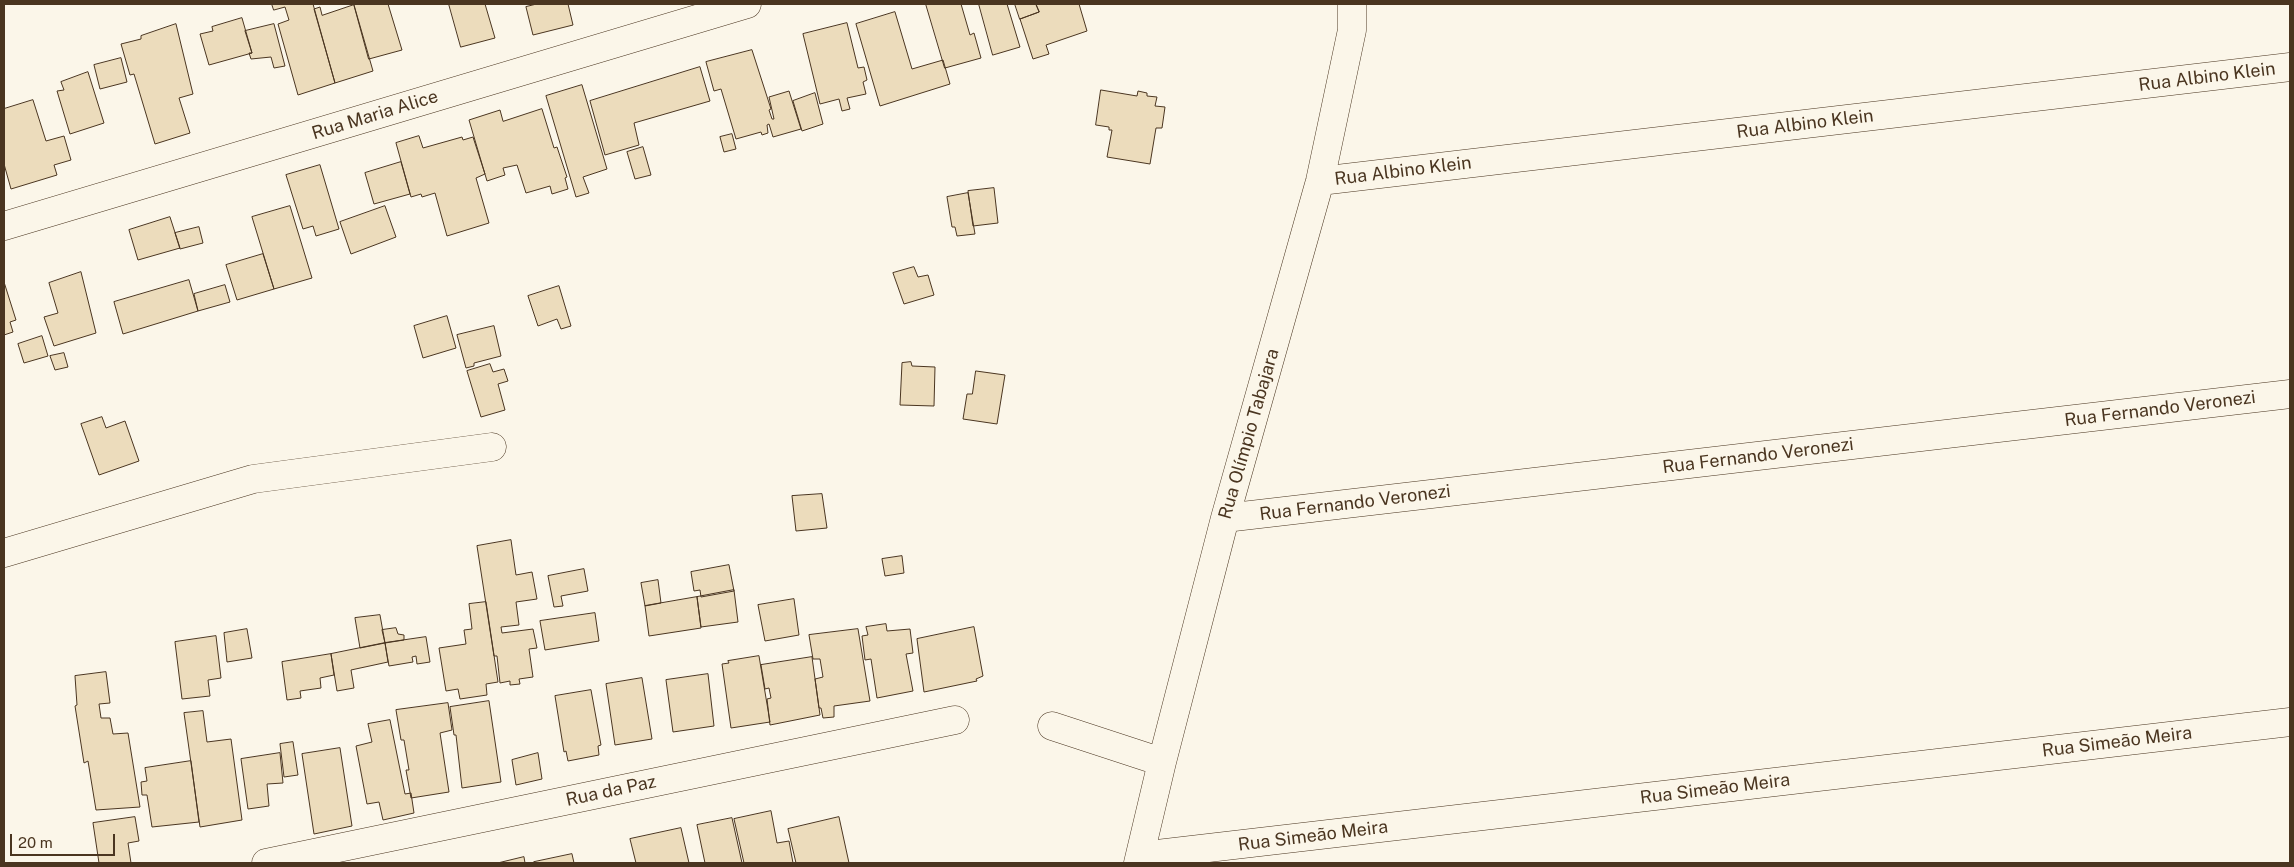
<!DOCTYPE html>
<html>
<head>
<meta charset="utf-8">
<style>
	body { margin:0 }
	#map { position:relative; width:2294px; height:867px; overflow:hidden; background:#fbf6e9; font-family:"Public Sans",sans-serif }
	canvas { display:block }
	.frame { position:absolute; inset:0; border:5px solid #4a3520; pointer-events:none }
	.scale { position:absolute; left:10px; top:834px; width:105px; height:22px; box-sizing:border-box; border:2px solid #4a3520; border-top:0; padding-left:6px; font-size:15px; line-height:18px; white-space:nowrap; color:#4a3520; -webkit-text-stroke:4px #fbf6e9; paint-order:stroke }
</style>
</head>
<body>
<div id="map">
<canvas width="2294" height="867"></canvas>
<div class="frame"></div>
<div class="scale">20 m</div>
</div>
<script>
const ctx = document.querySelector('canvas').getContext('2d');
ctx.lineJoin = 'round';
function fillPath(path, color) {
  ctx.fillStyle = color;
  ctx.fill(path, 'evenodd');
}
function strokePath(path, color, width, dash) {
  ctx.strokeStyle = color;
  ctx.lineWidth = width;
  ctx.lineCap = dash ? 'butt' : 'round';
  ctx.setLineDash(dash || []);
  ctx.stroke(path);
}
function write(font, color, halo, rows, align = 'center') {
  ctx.font = font + ' "Public Sans",sans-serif';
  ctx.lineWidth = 4;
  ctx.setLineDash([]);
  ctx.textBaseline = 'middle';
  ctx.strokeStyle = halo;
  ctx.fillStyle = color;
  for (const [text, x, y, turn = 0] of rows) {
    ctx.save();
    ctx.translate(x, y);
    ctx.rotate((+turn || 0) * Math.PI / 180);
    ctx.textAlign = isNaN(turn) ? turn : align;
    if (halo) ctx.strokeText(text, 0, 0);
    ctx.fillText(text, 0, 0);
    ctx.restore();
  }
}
const building = new Path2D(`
	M 272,4 L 313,4 L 335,83 L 298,95 L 278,24 L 289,20 L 285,7 L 274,10 Z
	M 354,4 L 388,4 L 402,50 L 369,59 Z
	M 449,4 L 485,4 L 495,38 L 461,47 Z
	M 537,4 L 568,4 L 573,25 L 533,35 L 526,7 Z
	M 926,4 L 961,4 L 970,35 L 974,33 L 981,58 L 945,68 Z
	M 979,4 L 1007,4 L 1020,47 L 993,55 Z
	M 1015,4 L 1036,4 L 1039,12 L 1020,19 Z
	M 1036,4 L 1079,4 L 1087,31 L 1046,45 L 1049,54 L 1033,59 L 1020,19 L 1039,12 Z
	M 354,5 L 373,71 L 335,83 L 314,9 L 320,7 L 322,15 Z
	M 895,12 L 912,69 L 943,60 L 950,84 L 880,106 L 856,24 Z
	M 242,18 L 252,53 L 209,65 L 200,34 L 213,31 L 212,27 Z
	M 847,23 L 858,68 L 864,67 L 867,80 L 863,82 L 866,94 L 847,98 L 850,109 L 842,111 L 839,99 L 820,104 L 803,34 Z
	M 176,24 L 193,94 L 179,98 L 190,133 L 155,144 L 134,74 L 130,75 L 121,44 L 141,39 L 141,36 Z
	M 274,24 L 285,66 L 274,68 L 271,57 L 251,59 L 249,53 L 252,53 L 245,31 Z
	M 752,50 L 771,109 L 769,110 L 772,119 L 774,119 L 769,97 L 789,91 L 801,129 L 773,137 L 769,124 L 767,125 L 768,133 L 762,135 L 761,132 L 736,139 L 721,89 L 714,91 L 706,62 Z
	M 121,58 L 127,82 L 100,89 L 94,65 Z
	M 700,67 L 710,101 L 634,123 L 639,145 L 605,155 L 590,101 Z
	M 88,72 L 104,123 L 70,134 L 57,91 L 64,90 L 61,82 Z
	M 582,85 L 607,169 L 583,177 L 589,193 L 576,197 L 546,96 Z
	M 1101,90 L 1137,96 L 1138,91 L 1147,93 L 1147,96 L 1157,97 L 1155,106 L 1165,107 L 1162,128 L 1156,128 L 1150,164 L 1107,157 L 1112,130 L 1109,130 L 1109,127 L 1096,125 Z
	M 815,93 L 823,124 L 802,131 L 793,101 Z
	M 33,100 L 46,141 L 64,136 L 71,160 L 54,165 L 57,175 L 11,189 L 4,164 L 4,109 Z
	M 542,109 L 554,148 L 557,147 L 567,177 L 565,178 L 568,189 L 552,194 L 550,186 L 526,193 L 517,165 L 503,168 L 505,175 L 487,181 L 469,120 L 500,110 L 503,121 Z
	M 732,134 L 736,149 L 724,152 L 720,137 Z
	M 419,136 L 423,148 L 462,137 L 463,140 L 473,137 L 485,174 L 476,178 L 489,223 L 447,236 L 435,193 L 422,197 L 421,194 L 411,197 L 396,143 Z
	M 643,147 L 651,175 L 635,179 L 627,152 Z
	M 401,162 L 410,194 L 374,204 L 365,173 Z
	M 320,165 L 339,229 L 316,236 L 313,226 L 303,229 L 286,175 Z
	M 994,188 L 998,223 L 973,226 L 968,191 Z
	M 968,193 L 975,234 L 957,236 L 955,227 L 952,227 L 947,197 Z
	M 290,206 L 312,278 L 274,289 L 252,217 Z
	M 385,206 L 396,237 L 351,254 L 340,222 Z
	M 170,217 L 180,248 L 138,260 L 129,230 Z
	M 199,227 L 203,243 L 180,249 L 175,233 Z
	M 263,254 L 274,289 L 237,300 L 226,265 Z
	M 914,267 L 918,277 L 928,275 L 934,295 L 904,304 L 893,273 Z
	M 81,272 L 96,333 L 54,346 L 44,317 L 58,313 L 49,283 Z
	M 189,280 L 198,311 L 123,334 L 114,302 Z
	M 4,282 L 16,320 L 10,322 L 13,332 L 4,335 Z
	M 225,285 L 230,302 L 198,311 L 194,294 Z
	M 559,286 L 571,326 L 561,329 L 557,319 L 538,326 L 528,296 Z
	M 447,316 L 456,348 L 423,358 L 414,326 Z
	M 494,326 L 501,356 L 474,363 L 474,366 L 466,368 L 457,335 Z
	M 42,336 L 48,356 L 24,363 L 18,344 Z
	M 64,353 L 68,367 L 55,370 L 50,356 Z
	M 911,362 L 912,366 L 935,367 L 934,406 L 900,405 L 902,363 Z
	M 490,364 L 493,372 L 504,369 L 508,381 L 498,384 L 505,410 L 481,417 L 467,371 Z
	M 976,371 L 1005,375 L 997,424 L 963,419 L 967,394 L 972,394 Z
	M 102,417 L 106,428 L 125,421 L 139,461 L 99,475 L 81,424 Z
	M 822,494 L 827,528 L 796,531 L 792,496 Z
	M 511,540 L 516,575 L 532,572 L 537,599 L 516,602 L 519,625 L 501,627 L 502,633 L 533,629 L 537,648 L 529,649 L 533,677 L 519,679 L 520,684 L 510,685 L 510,681 L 500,683 L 497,656 L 494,656 L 477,546 Z
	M 902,556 L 904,573 L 885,576 L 882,559 Z
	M 729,565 L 734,591 L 701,597 L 700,590 L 694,591 L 691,572 Z
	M 584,569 L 588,591 L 561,596 L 563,606 L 554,607 L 548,576 Z
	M 658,580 L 661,603 L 645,606 L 641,583 Z
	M 734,590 L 738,622 L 701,627 L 697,597 Z
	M 697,597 L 701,628 L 649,636 L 645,606 Z
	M 794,599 L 799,635 L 765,641 L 758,605 Z
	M 486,602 L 498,682 L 486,684 L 487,695 L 460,699 L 458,689 L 446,691 L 439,648 L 466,644 L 464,630 L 472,629 L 469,604 Z
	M 595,613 L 599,641 L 545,650 L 540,621 Z
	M 380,615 L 385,643 L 360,648 L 355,618 Z
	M 886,624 L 887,631 L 910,629 L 913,653 L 906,654 L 913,691 L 877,698 L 871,659 L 865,660 L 862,636 L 868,635 L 866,627 Z
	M 974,627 L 983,676 L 976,679 L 977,681 L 924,692 L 917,639 Z
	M 396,628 L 398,634 L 404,635 L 404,640 L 385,643 L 382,630 Z
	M 247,629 L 252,658 L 227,662 L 224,633 Z
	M 858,629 L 870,701 L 834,706 L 834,717 L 823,718 L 821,708 L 819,708 L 815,679 L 823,677 L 820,659 L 813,659 L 809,635 Z
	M 216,636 L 221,678 L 208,680 L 210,696 L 182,699 L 175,642 Z
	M 426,637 L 430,662 L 417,664 L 416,656 L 412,657 L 413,662 L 389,666 L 385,643 Z
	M 385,643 L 388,662 L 351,670 L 354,688 L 337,691 L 331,654 Z
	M 331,654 L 334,675 L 320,678 L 321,688 L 300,691 L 301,698 L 287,700 L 282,662 Z
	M 759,656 L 770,722 L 731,728 L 722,664 L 729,663 L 728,661 Z
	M 812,657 L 820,715 L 770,725 L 767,699 L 771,698 L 769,688 L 765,689 L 761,665 Z
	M 106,672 L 110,703 L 99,704 L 101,718 L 110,718 L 113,734 L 128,733 L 140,807 L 96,810 L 88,761 L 84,763 L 75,706 L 77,705 L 75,676 Z
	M 708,674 L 714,726 L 673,732 L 666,680 Z
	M 642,678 L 652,739 L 615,745 L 606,684 Z
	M 591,690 L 601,745 L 598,746 L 599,755 L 568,761 L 566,751 L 564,752 L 555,696 Z
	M 489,701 L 501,782 L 462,788 L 456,735 L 454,735 L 450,707 Z
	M 448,703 L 452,730 L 440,733 L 449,792 L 411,798 L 406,770 L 409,770 L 404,740 L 401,740 L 396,710 Z
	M 203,711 L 207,742 L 231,739 L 242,820 L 200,827 L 184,713 Z
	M 390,720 L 405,794 L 411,793 L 414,813 L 383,820 L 379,802 L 367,804 L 356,746 L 372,742 L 368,724 Z
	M 293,742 L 298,775 L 284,777 L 280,744 Z
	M 340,748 L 352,826 L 314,834 L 302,754 Z
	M 280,753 L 283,783 L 267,784 L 269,806 L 248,809 L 241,759 Z
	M 538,753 L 542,779 L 516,785 L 512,760 Z
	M 191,761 L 199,822 L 152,827 L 147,795 L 142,795 L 141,782 L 147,781 L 145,768 Z
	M 771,811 L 777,843 L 789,841 L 793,863 L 744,863 L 734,819 Z
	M 135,817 L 139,841 L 128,843 L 131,863 L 99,863 L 93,823 Z
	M 839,817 L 849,863 L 796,863 L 788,829 Z
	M 732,818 L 742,863 L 705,863 L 697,825 Z
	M 681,828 L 689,863 L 636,863 L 630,839 Z
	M 572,854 L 574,863 L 535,863 L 534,862 Z
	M 524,857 L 525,863 L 498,863 Z`);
fillPath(building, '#ecdcbc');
strokePath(building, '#4a3520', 1);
const minor = new Path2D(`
	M 1320,181 L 2290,67
	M 4,226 L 747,4
	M 1225,518 L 2290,394
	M 4,553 L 253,479 L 492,447
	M 1052,726 L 1162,762
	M 1140,856 L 2290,722
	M 266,863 L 955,720
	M 1138,863 L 1162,762 L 1225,518 L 1320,181 L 1352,30 L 1352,4`);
strokePath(minor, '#4a3520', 29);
strokePath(minor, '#fbf6e9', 28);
write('18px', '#4a3520', '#fbf6e9', [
	["Rua Albino Klein",2207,77,-7],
	["Rua Maria Alice",375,115,-17],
	["Rua Albino Klein",1805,124,-7],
	["Rua Albino Klein",1403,171,-7],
	["Rua Fernando Veronezi",2160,409,-7],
	["Rua Olímpio Tabajara",1249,434,-74],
	["Rua Fernando Veronezi",1758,456,-7],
	["Rua Fernando Veronezi",1355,503,-7],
	["Rua Simeão Meira",2117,742,-7],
	["Rua Simeão Meira",1715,789,-7],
	["Rua da Paz",611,791,-12],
	["Rua Simeão Meira",1313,836,-7]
]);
</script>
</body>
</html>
